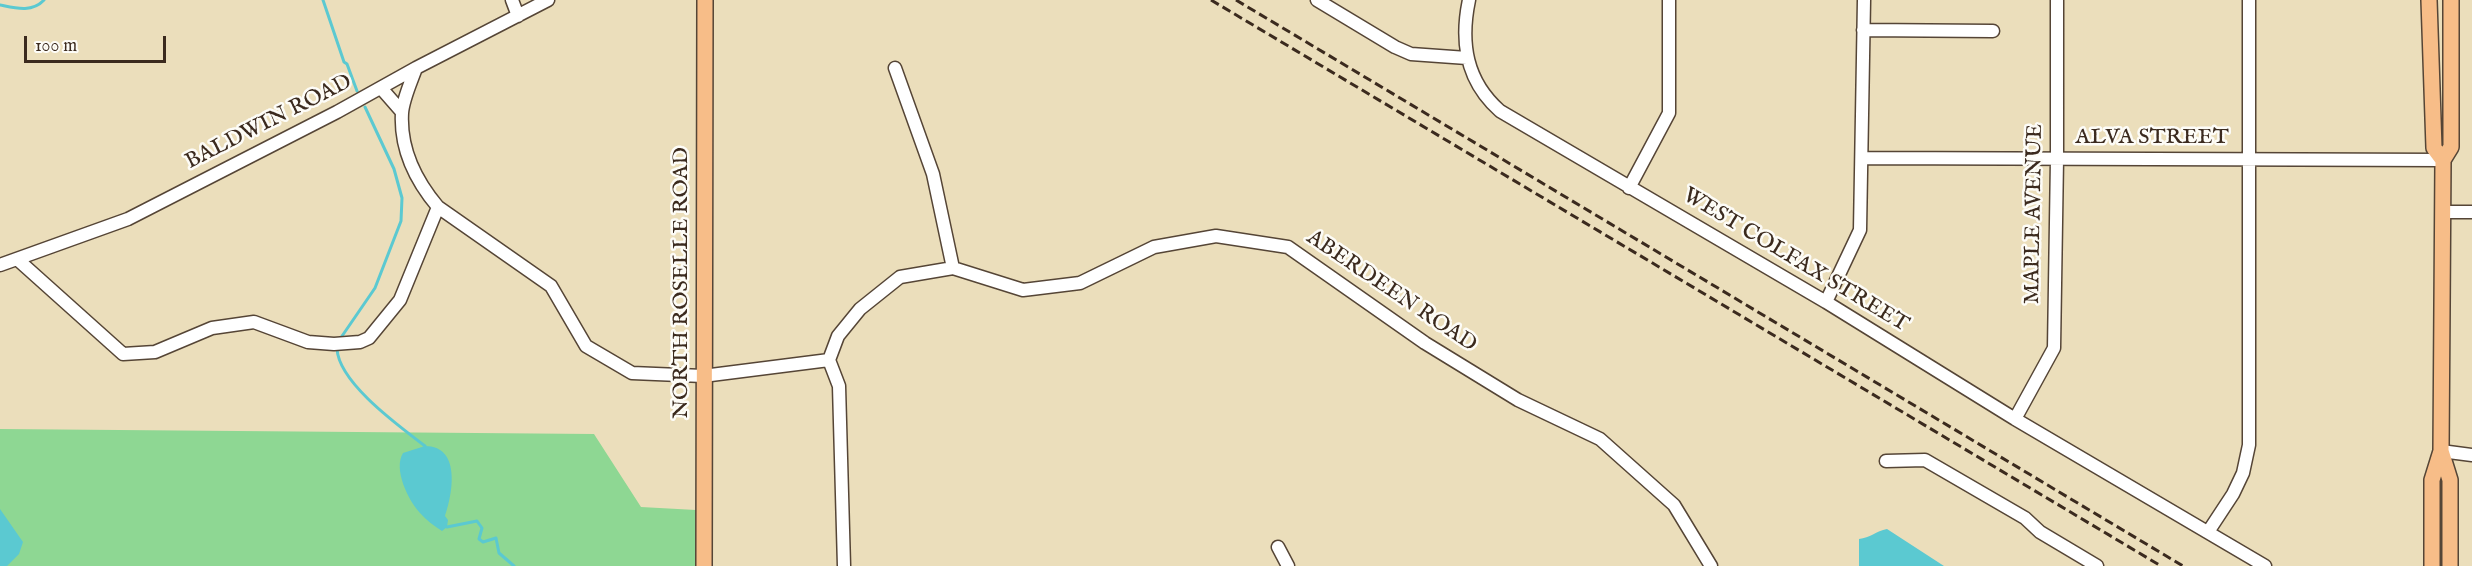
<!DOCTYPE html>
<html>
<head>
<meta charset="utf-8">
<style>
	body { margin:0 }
	#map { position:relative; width:2472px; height:566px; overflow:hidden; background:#ebdebb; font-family:"IM FELL English",serif }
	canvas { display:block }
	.scale { position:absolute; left:24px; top:36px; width:142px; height:27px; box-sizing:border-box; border:3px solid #3b2a1e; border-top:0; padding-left:8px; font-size:18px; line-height:21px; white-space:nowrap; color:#3b2a1e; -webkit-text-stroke:4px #fdfcf7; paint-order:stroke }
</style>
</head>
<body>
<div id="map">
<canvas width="2472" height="566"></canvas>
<div class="scale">100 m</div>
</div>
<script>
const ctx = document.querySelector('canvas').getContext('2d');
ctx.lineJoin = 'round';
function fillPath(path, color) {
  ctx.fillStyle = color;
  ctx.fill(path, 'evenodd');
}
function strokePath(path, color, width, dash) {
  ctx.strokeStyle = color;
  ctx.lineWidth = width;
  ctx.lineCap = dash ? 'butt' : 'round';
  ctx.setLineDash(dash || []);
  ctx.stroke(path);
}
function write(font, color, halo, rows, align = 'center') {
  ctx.font = font + ' "IM FELL English",serif';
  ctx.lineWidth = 5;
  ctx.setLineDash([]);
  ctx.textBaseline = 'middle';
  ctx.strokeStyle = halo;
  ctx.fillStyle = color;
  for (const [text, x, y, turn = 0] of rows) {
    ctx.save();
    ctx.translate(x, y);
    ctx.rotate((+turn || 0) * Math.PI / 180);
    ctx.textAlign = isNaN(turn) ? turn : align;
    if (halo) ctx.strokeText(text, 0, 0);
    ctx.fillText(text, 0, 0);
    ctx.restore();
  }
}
fillPath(new Path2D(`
	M 0,429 L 594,434 L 641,507 L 696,510 L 696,566 L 0,566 Z`), '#8ed793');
fillPath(new Path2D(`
	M 425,446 C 461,446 453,493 445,516 L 448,520 L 447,527 L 442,531 C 434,526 426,520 420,513 C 408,500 393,469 403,453 Z
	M 0,509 L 23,542 L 19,554 L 7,566 L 0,566 Z
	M 1887,529 L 1944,566 L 1859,566 L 1859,539 C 1870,538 1876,531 1887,529 Z`), '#5bc9d1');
strokePath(new Path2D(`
	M 323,0 L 344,62 L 347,64 L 357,91
	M 0,5 C 15,8 32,13 44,0
	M 340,339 L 375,288 L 401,221 L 402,198 L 394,169 L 365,107
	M 337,349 C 339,383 399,426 425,446
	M 447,527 L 477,521 L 482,528 L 479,539 L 483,542 L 496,538 L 499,553 L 514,566`), '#5bc9d1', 3);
const minor = new Path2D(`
	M 512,0 L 518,16
	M 1317,0 L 1395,47 L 1411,54 L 1467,58
	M 1469,0 C 1460,43 1466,81 1500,111 L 1826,302 L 2015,419 L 2265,566
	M 1863,30 L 1993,31
	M 416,68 C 411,82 403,99 402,113 C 400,149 416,181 438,207 L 551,286 L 586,346 L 632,373 L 703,376 L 829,360 L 838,336 L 860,309 L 900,277 L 953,268 L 1023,290 L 1080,283 L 1154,247 L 1216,236 L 1288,247 L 1425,343 L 1518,400 L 1600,439 L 1674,505 L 1711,566
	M 895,68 L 933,174 L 953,268
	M 381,88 L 402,112
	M 1862,158 L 2443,160
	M 1629,188 L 1669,113 L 1669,0
	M 2442,212 L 2472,212
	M 17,259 L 123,354 L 155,352 L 212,328 L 254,322 L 308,342 L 334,344 L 360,342 L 369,338 L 400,300 L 438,207
	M 0,265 L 128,219 L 337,112 L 416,68 L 548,0
	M 1826,302 L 1860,230 L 1864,0
	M 829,360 L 839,386 L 844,566
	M 2015,419 L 2054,348 L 2057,159 L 2057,0
	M 2441,451 L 2472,455
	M 1886,461 L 1925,460 L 2025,518 L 2040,532 L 2097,566
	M 2208,532 L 2233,494 L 2243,473 L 2249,445 L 2249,0
	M 1278,547 L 1288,566`);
const major = new Path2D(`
	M 2429,0 L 2434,148 L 2443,160
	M 2441,451 L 2450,480 L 2450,566
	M 704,566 L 705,0
	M 2432,566 L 2432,480 L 2441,451 L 2443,160 L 2451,147 L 2451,0`);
strokePath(minor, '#554536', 15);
strokePath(major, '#554536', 18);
strokePath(minor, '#fff', 12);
strokePath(major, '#f7bd88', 15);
strokePath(new Path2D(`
	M 1211,0 L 2161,566
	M 1236,0 L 2183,566`), '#3b2a1e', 3, [9, 4.5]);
write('22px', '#3b2a1e', '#fdfcf7', [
	["BALDWIN ROAD",269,123,-27],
	["ALVA STREET",2152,138],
	["MAPLE AVENUE",2035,214,-89],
	["WEST COLFAX STREET",1795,261,31],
	["NORTH ROSELLE ROAD",682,283,-90],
	["ABERDEEN ROAD",1391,292,34]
]);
</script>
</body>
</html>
